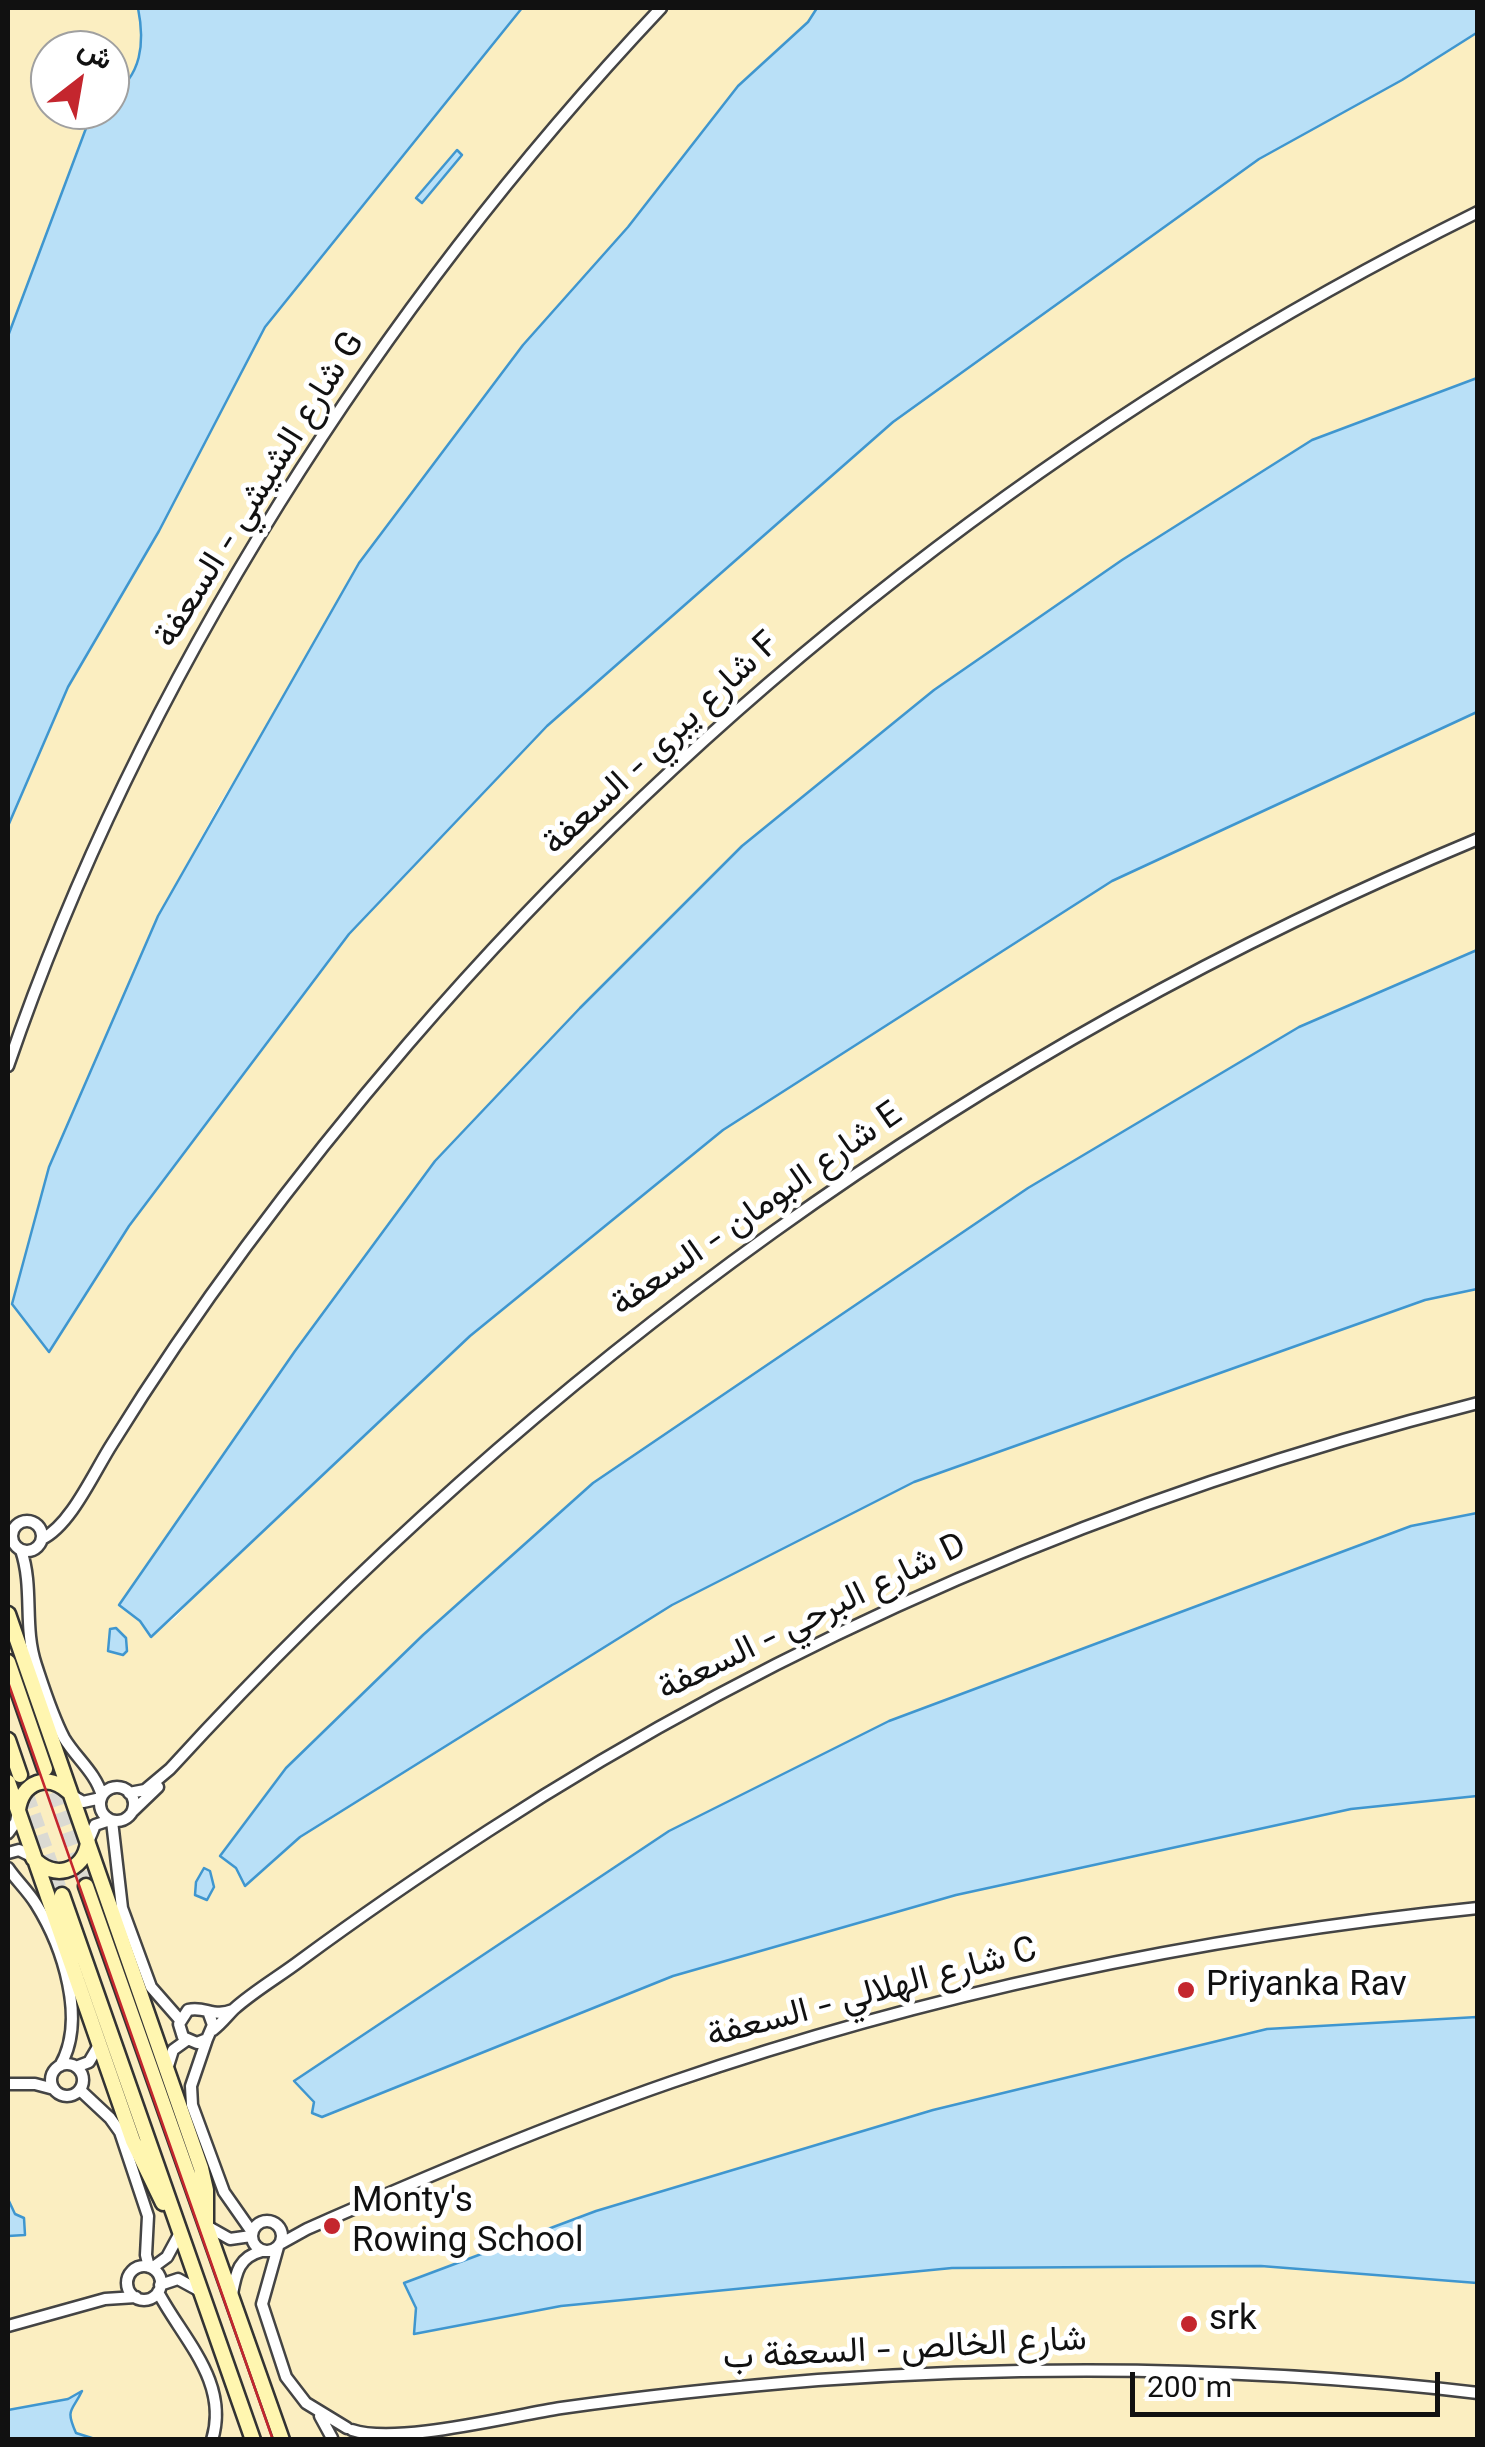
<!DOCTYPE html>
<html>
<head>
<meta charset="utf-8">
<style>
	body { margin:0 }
	#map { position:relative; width:1485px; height:2447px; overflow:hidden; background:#fffdf5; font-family:Georgia,Vazirmatn,serif }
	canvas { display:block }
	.frame { position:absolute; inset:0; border:10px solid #111; pointer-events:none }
	.north { position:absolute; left:30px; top:30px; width:100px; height:100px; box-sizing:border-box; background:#fff; border:2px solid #a0a0a0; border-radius:50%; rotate:31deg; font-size:28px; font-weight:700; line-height:40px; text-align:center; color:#111 }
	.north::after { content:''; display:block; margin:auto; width:35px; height:45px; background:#c4262e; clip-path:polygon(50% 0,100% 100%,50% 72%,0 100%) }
	.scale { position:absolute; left:1130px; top:2372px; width:310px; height:45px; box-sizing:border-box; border:5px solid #111; border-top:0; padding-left:12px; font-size:30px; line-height:35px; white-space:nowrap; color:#111; -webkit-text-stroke:8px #fff; paint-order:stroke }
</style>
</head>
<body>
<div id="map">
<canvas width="1485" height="2447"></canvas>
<div class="frame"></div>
<div class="north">ش</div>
<div class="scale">200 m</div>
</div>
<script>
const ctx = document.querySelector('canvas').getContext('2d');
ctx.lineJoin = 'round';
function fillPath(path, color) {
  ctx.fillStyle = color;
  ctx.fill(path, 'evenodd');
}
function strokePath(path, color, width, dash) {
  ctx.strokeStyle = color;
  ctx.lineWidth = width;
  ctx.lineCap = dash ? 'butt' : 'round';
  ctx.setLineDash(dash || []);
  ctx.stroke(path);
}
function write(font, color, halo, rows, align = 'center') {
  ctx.font = font + ' Georgia,Vazirmatn,serif';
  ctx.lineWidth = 10;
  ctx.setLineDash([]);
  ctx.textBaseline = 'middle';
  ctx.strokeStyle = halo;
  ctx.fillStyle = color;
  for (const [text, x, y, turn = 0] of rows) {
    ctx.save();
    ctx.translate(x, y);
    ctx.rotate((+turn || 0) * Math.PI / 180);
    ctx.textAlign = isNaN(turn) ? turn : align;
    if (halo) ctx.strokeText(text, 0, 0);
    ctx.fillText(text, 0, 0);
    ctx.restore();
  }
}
fillPath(new Path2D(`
	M 8,8 L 138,8 C 145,43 142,76 110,97 L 110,50 L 50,50 L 50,110 L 96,110 L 88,123 L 8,336 Z
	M 522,8 L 817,8 L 808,22 L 738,86 L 628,227 L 523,345 L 359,563 L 303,666 L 219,805 L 158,916 L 49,1167 L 49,1351 L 129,1226 L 349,934 L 547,726 L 893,422 L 1259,159 L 1402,80 L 1477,32 L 1477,378 L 1312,440 L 1122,560 L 934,690 L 742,846 L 580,1008 L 435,1161 L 295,1351 L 120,1605 L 140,1621 L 151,1636 L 176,1617 L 194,1596 L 470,1336 L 723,1130 L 1112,881 L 1477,712 L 1477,950 L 1299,1027 L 1028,1188 L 593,1483 L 423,1635 L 286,1768 L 220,1855 L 236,1868 L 246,1885 L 300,1837 L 672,1605 L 914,1482 L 1425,1300 L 1477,1289 L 1477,1513 L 1411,1526 L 889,1721 L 669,1831 L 294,2081 L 314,2102 L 673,1976 L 956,1895 L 1351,1809 L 1477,1796 L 1477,2017 L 1267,2029 L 933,2110 L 596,2211 L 404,2283 L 416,2308 L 415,2333 L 561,2306 L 952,2268 L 1261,2266 L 1477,2283 L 1477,2439 L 95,2440 L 76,2433 L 69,2409 L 77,2402 L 68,2399 L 8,2411 L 8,2236 L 25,2235 L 8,2199 L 8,826 L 68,687 L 159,531 L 265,327 Z`), '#fbeec1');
const water = new Path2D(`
	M 138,8 L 522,8 L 265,327 L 159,531 L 68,687 L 8,826 L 8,336 L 88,123 L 96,110 L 110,110 L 110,97 C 142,76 145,43 138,8 Z
	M 817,8 L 1477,8 L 1478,32 L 1402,80 L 1259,159 L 893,422 L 547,726 L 349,934 L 129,1226 L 49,1352 L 12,1304 L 49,1167 L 158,916 L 359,563 L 523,345 L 628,227 L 738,86 L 808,22 Z
	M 457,150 L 462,155 L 422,203 L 416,198 Z
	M 1477,378 L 1477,712 L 1112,881 L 723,1130 L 470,1336 L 151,1637 L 140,1621 L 119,1605 L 295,1351 L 435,1161 L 580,1008 L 742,846 L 934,690 L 1122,560 L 1312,440 Z
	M 1477,950 L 1477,1289 L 1425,1300 L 914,1482 L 672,1605 L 300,1837 L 245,1886 L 236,1868 L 220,1856 L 286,1768 L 423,1635 L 593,1483 L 1028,1188 L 1299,1027 Z
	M 1477,1513 L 1477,1796 L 1351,1809 L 956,1895 L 673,1976 L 322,2117 L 312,2113 L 314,2102 L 294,2081 L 669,1831 L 889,1721 L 1411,1526 Z
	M 116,1628 L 126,1638 L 127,1651 L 123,1655 L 108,1651 L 110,1629 Z
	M 204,1868 L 210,1871 L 214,1887 L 207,1900 L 195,1895 L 196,1882 Z
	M 1477,2017 L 1477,2283 L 1261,2266 L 952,2268 L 561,2306 L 414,2334 L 416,2308 L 404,2283 L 596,2211 L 933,2110 L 1267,2029 Z
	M 8,2199 L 15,2214 L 24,2218 L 25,2235 L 8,2236 Z
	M 82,2391 C 72,2412 65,2408 76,2433 L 95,2439 L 8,2439 L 8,2410 L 68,2399 Z`);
fillPath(water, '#b9e0f7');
strokePath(water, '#3f96cf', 2.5);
strokePath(new Path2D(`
	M 46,1773 L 86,1886
	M 20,1775 L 62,1895`), '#dbdad3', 14, [14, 7]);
const street = new Path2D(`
	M 8,1066 C 140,680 382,304 661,8
	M12 1536a15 15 0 1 1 30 0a15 15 0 1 1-30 0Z
	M 42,1539 C 71,1525 94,1472 112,1444 C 199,1303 300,1170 408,1044 C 703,701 1072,413 1478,212
	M 21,1550 C 34,1588 23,1627 36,1665 C 44,1689 52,1715 64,1738 C 76,1758 96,1773 102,1796
	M100 1804a17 17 0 1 1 34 0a17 17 0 1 1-34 0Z
	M 129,1793 L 145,1790 L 170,1769 C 535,1370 976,1047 1478,839
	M 73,1796 L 83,1802 L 101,1798
	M 132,1812 L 158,1787
	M 112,1821 L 122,1908 L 151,1987 L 180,2020
	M 8,1833 L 16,1822 L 18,1811
	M 88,1842 L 95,1825 L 110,1820
	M 8,1853 L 19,1850 L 33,1857
	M 8,1868 C 16,1880 28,1891 36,1904 C 63,1947 87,2020 60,2066
	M 209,2014 L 213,2025 L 207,2039 L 197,2043 L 183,2037 L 179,2024 L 188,2010 C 206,2006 213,2018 233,2010
	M 213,2030 C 221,2024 227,2016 234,2009 C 254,1991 280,1976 301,1960 C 362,1915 425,1872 488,1831 C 792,1633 1127,1492 1478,1403
	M 207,2039 L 191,2086 L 192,2105 L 224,2192 L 252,2232
	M51 2080a16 16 0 1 1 32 0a16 16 0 1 1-32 0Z
	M 168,2066 L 173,2050 L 187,2040
	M 76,2067 L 89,2062 L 99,2045
	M 8,2084 L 35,2084 L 54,2089
	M 80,2090 L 110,2118 L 120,2132 L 148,2216 L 146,2255 L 149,2267
	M252 2236a15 15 0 1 1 30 0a15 15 0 1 1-30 0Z
	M 207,2226 L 230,2239 L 251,2236
	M 280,2244 L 307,2229 C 428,2176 548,2125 672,2082 C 933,1992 1204,1936 1478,1908
	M 278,2247 L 262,2304 L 286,2377 L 306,2403 L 347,2428
	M127 2283a17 17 0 1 1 34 0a17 17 0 1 1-34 0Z
	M 152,2268 L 167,2257 L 180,2233
	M 160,2285 L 178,2279 L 200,2291
	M 158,2292 C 182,2338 230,2382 212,2440
	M 232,2294 C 236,2272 239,2257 262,2251
	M 8,2326 L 105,2299 L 136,2297
	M 320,2416 L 332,2438
	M 352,2430 C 397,2445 509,2416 561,2408 C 646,2396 732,2387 818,2380 C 1037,2365 1259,2367 1478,2393`);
const secondary = new Path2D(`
	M 8,1614 L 201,2168 L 206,2190 L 206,2224
	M 8,1662 L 45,1769
	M 8,1740 L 20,1775
	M 8,1782 L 133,2141 L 163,2203
	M 18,1810 C 22,1782 48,1772 69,1792
	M 33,1858 C 53,1880 83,1873 88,1843
	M 86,1886 L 282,2440
	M 62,1895 L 253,2440`);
strokePath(street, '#444', 15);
strokePath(secondary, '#333', 19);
strokePath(street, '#fff', 10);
strokePath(secondary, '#fff6b0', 14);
strokePath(new Path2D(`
	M 8,1682 L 273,2440`), '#c4262e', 2.5);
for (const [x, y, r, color] of [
	[1186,1990,10,"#c4262e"],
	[332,2226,10,"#c4262e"],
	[1189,2324,10,"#c4262e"]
]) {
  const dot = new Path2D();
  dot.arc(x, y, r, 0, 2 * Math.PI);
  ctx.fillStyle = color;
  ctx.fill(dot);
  strokePath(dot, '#fff', 4);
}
write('35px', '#111', '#fff', [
	["شارع الشيشي - السعفة G",263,492,-58],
	["شارع يبري - السعفة F",664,747,-43],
	["شارع البومان - السعفة E",759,1213,-35],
	["شارع البرحي - السعفة D",814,1621,-26],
	["شارع الهلالي - السعفة C",873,1997,-15],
	["شارع الخالص - السعفة ب",905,2353,-3]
]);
write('35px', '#111', '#fff', [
	["Priyanka Rav",1206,1990],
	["Monty's",352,2206],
	["Rowing School",352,2246],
	["srk",1209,2324]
], 'left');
</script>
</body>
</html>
